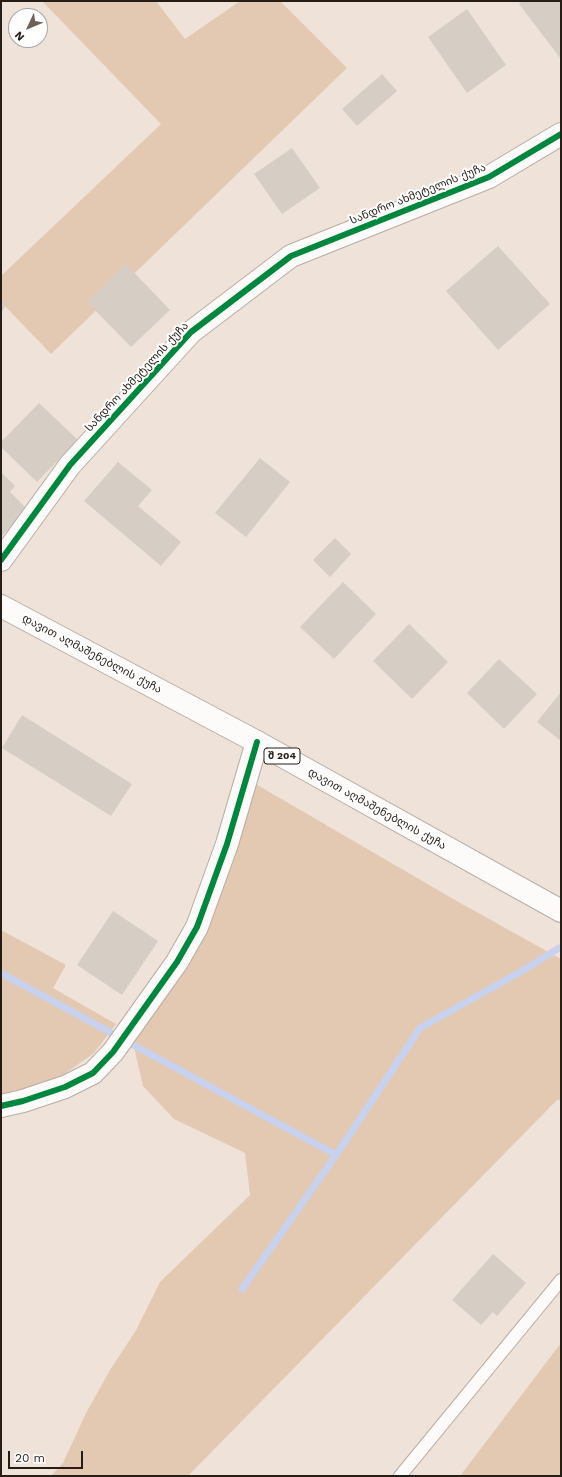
<!DOCTYPE html>
<html>
<head>
<meta charset="utf-8">
<style>
	body { margin:0 }
	#map { position:relative; width:562px; height:1477px; overflow:hidden; background:#efe3d9; font-family:"Work Sans",sans-serif }
	canvas { display:block }
	.frame { position:absolute; inset:0; border:2px solid #251d16; pointer-events:none }
	.north { position:absolute; left:8px; top:8px; width:40px; height:40px; box-sizing:border-box; background:#fff; border:1px solid #a8a5a2; border-radius:50%; rotate:226deg; font-size:11px; font-weight:700; line-height:16px; text-align:center; color:#251d16 }
	.north::after { content:''; display:block; margin:auto; width:14px; height:18px; background:#6c625a; clip-path:polygon(50% 0,100% 100%,50% 72%,0 100%) }
	.scale { position:absolute; left:8px; top:1451px; width:75px; height:18px; box-sizing:border-box; border:2px solid #251d16; border-top:0; padding-left:5px; font-size:12px; line-height:14px; white-space:nowrap; color:#251d16; -webkit-text-stroke:3px #fff; paint-order:stroke }
</style>
</head>
<body>
<div id="map">
<canvas width="562" height="1477"></canvas>
<div class="frame"></div>
<div class="north">N</div>
<div class="scale">20 m</div>
</div>
<script>
const ctx = document.querySelector('canvas').getContext('2d');
ctx.lineJoin = 'round';
function fillPath(path, color) {
  ctx.fillStyle = color;
  ctx.fill(path, 'evenodd');
}
function strokePath(path, color, width, dash) {
  ctx.strokeStyle = color;
  ctx.lineWidth = width;
  ctx.lineCap = dash ? 'butt' : 'round';
  ctx.setLineDash(dash || []);
  ctx.stroke(path);
}
function write(font, color, halo, rows, align = 'center') {
  ctx.font = font + ' "Work Sans","Noto Sans Georgian",sans-serif';
  ctx.lineWidth = 4;
  ctx.setLineDash([]);
  ctx.textBaseline = 'middle';
  ctx.strokeStyle = halo;
  ctx.fillStyle = color;
  for (const [text, x, y, turn = 0] of rows) {
    ctx.save();
    ctx.translate(x, y);
    ctx.rotate((+turn || 0) * Math.PI / 180);
    ctx.textAlign = isNaN(turn) ? turn : align;
    if (halo) ctx.strokeText(text, 0, 0);
    ctx.fillText(text, 0, 0);
    ctx.restore();
  }
}
fillPath(new Path2D(`
	M 42,1 L 156,1 L 185,39 L 240,1 L 280,1 L 347,68 L 51,354 L 1,302 L 1,276 L 161,124 Z
	M 254,783 L 455,900 L 561,959 L 561,1102 L 558,1099 L 188,1476 L 51,1476 L 63,1463 L 86,1413 L 110,1370 L 135,1332 L 160,1282 L 250,1195 L 245,1153 L 174,1119 L 143,1086 L 134,1047 L 130,1040 L 143,1025 L 204,938 Z
	M 1,930 L 66,965 L 53,988 L 116,1024 L 94,1053 L 52,1083 L 1,1095 Z
	M 561,1343 L 561,1476 L 460,1476 Z`), '#e3c9b2');
strokePath(new Path2D(`
	M 1,973 L 336,1155
	M 242,1289 L 336,1155 L 420,1028 L 522,971 L 559,948`), '#c8d1ee', 7);
fillPath(new Path2D(`
	M 522,1 L 561,1 L 561,59 L 519,4 Z
	M 467,9 L 506,65 L 467,93 L 428,37 Z
	M 382,74 L 397,91 L 357,126 L 342,109 Z
	M 292,148 L 320,188 L 282,214 L 254,174 Z
	M 498,246 L 550,304 L 498,350 L 446,291 Z
	M 126,264 L 170,310 L 131,347 L 87,302 Z
	M 1,299 L 7,305 L 1,312 Z
	M 39,403 L 78,440 L 37,482 L 1,447 L 1,442 Z
	M 260,458 L 290,482 L 246,537 L 215,513 Z
	M 118,462 L 152,490 L 138,506 L 181,542 L 161,566 L 84,501 Z
	M 1,472 L 15,486 L 10,492 L 27,509 L 1,537 Z
	M 335,538 L 351,554 L 330,577 L 313,560 Z
	M 343,582 L 376,614 L 334,659 L 300,627 Z
	M 409,624 L 448,662 L 412,699 L 373,661 Z
	M 499,659 L 537,694 L 504,729 L 467,693 Z
	M 561,692 L 561,741 L 537,722 Z
	M 22,715 L 132,784 L 111,816 L 2,748 Z
	M 113,911 L 158,941 L 122,995 L 77,965 Z
	M 493,1254 L 526,1283 L 497,1316 L 493,1312 L 481,1325 L 452,1300 Z`), '#d6cdc5');
const lane = new Path2D(`
	M 400,1476 L 561,1280`);
const street = new Path2D(`
	M 1,560 L 70,465 L 191,332 L 291,256 L 489,177 L 561,134
	M 1,1106 L 23,1101 L 65,1087 L 93,1073 L 113,1052 L 177,962 L 197,927 L 227,844 L 257,742`);
const primary = new Path2D(`
	M 1,606 L 257,742 L 561,911`);
strokePath(lane, '#b6ada5', 14);
strokePath(street, '#b6ada5', 24);
strokePath(primary, '#b6ada5', 24);
strokePath(lane, '#fdfbf9', 12);
strokePath(street, '#fdfbf9', 22);
strokePath(primary, '#fdfbf9', 22);
strokePath(new Path2D(`
	M 1,560 L 70,465 L 191,332 L 291,256 L 489,177 L 561,134
	M 1,1106 L 23,1101 L 65,1087 L 93,1073 L 113,1052 L 177,962 L 197,927 L 227,844 L 257,742`), '#00873e', 6);
for (const [x, y, w] of [
	[282,756,36]
]) {
  const box = new Path2D();
  box.roundRect(x - w / 2, y - 8, w, 16, 3);
  ctx.fillStyle = '#fff';
  ctx.fill(box);
  strokePath(box, '#251d16', 1);
}
write('bold 10px', '#251d16', null, [
	["შ 204",282,756]
]);
write('11px', '#251d16', '#fff', [
	["სანდრო ახმეტელის ქუჩა",418,194,-22],
	["სანდრო ახმეტელის ქუჩა",137,377,-47],
	["დავით აღმაშენებლის ქუჩა",92,654,28],
	["დავით აღმაშენებლის ქუჩა",377,809,29]
]);
</script>
</body>
</html>
